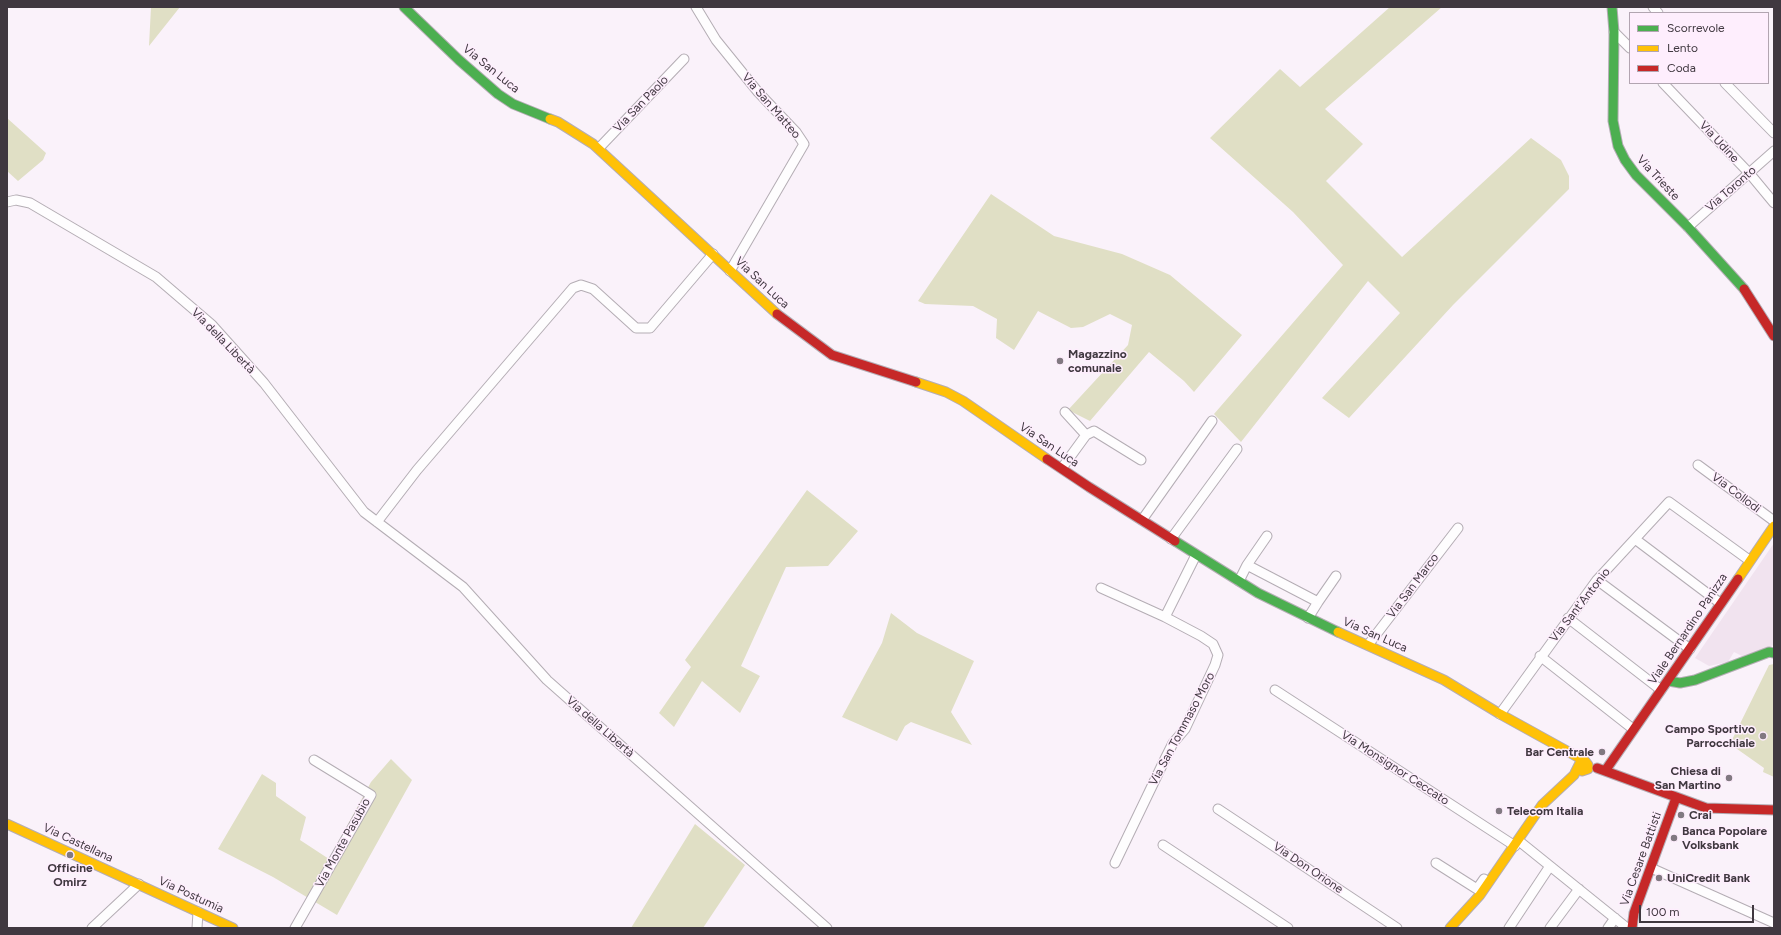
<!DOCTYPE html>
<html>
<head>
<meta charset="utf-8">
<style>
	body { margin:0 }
	#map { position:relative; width:1781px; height:935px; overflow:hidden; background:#faf2fa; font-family:Figtree,sans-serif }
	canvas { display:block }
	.frame { position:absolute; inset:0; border:8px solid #403840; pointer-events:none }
	.legend { position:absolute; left:1629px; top:12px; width:140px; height:72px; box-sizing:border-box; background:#feeefd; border:1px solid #b2a5b1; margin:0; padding:5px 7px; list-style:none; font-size:12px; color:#403840 }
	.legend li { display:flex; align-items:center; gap:8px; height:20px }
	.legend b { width:20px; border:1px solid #b2a5b1 }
	.scale { position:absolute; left:1639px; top:905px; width:115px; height:18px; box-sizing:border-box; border:2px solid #403840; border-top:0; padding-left:5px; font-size:12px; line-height:14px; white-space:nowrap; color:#403840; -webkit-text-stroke:3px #feeefd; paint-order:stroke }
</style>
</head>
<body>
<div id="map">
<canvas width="1781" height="935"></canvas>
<div class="frame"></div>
<ul class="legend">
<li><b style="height:5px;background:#4caf50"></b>Scorrevole</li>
<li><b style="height:5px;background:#ffc107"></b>Lento</li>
<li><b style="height:5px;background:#c62828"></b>Coda</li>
</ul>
<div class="scale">100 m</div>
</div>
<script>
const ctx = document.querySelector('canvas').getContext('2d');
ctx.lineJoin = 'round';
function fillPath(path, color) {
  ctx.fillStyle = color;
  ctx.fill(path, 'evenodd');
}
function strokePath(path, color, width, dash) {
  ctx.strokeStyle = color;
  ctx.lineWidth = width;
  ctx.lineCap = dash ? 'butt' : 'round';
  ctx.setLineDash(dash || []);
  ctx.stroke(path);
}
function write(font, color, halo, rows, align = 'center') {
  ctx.font = font + ' Figtree,sans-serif';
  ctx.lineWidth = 3;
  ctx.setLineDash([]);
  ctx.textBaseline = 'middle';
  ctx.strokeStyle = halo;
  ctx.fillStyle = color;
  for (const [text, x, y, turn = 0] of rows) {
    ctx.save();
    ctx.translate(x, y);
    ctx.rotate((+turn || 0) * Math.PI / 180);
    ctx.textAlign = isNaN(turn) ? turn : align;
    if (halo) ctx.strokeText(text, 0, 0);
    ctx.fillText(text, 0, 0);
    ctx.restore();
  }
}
fillPath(new Path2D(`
	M 1774,543 L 1774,645 L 1742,656 L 1734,652 L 1728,662 L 1709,666 L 1695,658 Z`), '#f1e3ef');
fillPath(new Path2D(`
	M 151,7 L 180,7 L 149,46 Z
	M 1390,7 L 1442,7 L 1325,109 L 1363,144 L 1326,181 L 1402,257 L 1531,138 L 1561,160 L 1569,176 L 1569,189 L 1453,305 L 1349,418 L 1322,398 L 1400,313 L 1368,281 L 1241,442 L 1214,414 L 1343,265 L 1293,212 L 1210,138 L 1280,69 L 1300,87 Z
	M 7,118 L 46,153 L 43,160 L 18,181 L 7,171 Z
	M 991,194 L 1054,236 L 1122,254 L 1170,275 L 1242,335 L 1194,392 L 1184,381 L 1149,352 L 1090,421 L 1068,410 L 1128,345 L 1132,325 L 1110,314 L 1083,327 L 1071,328 L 1038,311 L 1014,350 L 996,338 L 997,319 L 973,306 L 925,304 L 918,301 Z
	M 807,490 L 858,531 L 828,566 L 786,567 L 741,666 L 760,676 L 740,713 L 702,681 L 674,727 L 659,713 L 691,667 L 685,660 Z
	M 891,613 L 917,633 L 974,661 L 951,712 L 972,745 L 911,722 L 905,726 L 897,741 L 842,717 L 882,643 Z
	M 1774,664 L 1774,777 L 1763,772 L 1764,768 L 1730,744 L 1769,665 Z
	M 391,759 L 412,780 L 337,915 L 273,877 L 218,849 L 262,774 L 276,783 L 276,796 L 306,817 L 300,840 L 329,859 L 371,782 Z
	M 695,824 L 745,865 L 703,928 L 631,928 Z`), '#e0dfc5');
const street = new Path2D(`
	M 696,7 L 716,40 L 758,92 L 796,132 L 804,144 L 730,271
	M 1653,7 L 1658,13
	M 1614,32 L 1630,48
	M 1663,83 L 1750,174 L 1774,203
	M 1725,83 L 1774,133
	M 599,148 L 684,59
	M 7,202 L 16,200 L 30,203 L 156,277 L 212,325 L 264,383 L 364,512 L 463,587 L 547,680 L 827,928
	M 1688,227 L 1774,151
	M 1065,412 L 1086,435
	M 1698,465 L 1774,521
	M 1062,468 L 1086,435 L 1094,431 L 1141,460
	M 1142,520 L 1212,421
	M 377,522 L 417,470 L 573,288 L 581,285 L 593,289 L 636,328 L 650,328 L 713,254
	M 1171,539 L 1237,449
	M 1635,539 L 1720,603
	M 1247,565 L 1267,536
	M 1597,580 L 1690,649
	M 1239,581 L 1247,565 L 1318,602 L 1308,618
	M 1101,588 L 1165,617
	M 1318,602 L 1336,576
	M 1568,618 L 1661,690
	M 1368,645 L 1458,528
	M 1540,656 L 1633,729
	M 1275,690 L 1515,846
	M 1500,714 L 1597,580 L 1669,502 L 1749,560
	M 1218,809 L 1397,928
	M 1519,841 L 1627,928
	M 1163,845 L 1288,928
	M 1115,863 L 1165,759 L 1173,743 L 1185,729 L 1215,665 L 1218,655 L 1213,644 L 1201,636 L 1165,617 L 1196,555
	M 1436,863 L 1477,889 L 1484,879
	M 1651,868 L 1774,923
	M 92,928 L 139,884
	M 197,928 L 198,912
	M 295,928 L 371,795 L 314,760
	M 1509,928 L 1550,866
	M 1550,928 L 1579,889
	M 1608,928 L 1615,918`);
const fast = new Path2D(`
	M 404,7 L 459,60 L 498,94 L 513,104 L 550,119
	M 1612,7 L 1614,32 L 1613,121 L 1618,146 L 1625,160 L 1636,175 L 1688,227 L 1744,289
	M 1175,541 L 1258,593 L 1338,632
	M 1669,681 L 1680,683 L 1695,680 L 1769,652 L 1774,653`);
const slow = new Path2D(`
	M 550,119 L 558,122 L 593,144 L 777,314
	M 916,382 L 946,392 L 963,401 L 1047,459
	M 1738,579 L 1774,526
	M 1338,632 L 1444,680 L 1500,714 L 1585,761
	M 7,824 L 233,928
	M 1450,928 L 1480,895 L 1542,805 L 1574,775 L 1580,763 L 1585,761 L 1588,765 L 1588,769 L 1582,771 L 1578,768`);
const jam = new Path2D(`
	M 1744,289 L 1774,336
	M 777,314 L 832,355 L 916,382
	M 1047,459 L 1089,487 L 1175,541
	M 1597,768 L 1706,808 L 1774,810
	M 1605,771 L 1738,579
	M 1632,928 L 1634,913 L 1676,798`);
strokePath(street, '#b4adb4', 11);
strokePath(fast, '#b4adb4', 11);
strokePath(slow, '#b4adb4', 11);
strokePath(jam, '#b4adb4', 11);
strokePath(street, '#fefdfe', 9);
strokePath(fast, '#4caf50', 9);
strokePath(slow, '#ffc107', 9);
strokePath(jam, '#c62828', 9);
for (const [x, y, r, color] of [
	[1060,361,4,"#817981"],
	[1763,736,4,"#817981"],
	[1602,752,4,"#817981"],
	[1729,778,4,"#817981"],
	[1499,811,4,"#817981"],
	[1681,815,4,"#817981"],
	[1674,838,4,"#817981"],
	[70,855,4,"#817981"],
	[1659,878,4,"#817981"]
]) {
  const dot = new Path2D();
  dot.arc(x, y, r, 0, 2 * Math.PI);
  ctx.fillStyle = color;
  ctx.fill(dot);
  strokePath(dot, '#feeefd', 1.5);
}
write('12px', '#403840', '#feeefd', [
	["Via San Luca",491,69,39],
	["Via San Paolo",641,104,-46],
	["Via San Matteo",771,106,49],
	["Via Udine",1719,142,47],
	["Via Trieste",1658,178,47],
	["Via Toronto",1731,189,-41],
	["Via San Luca",762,283,43],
	["Via della Libertà",223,341,46],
	["Via San Luca",1049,445,34],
	["Via Collodi",1736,493,37],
	["Via San Marco",1413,586,-53],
	["Via Sant'Antonio",1580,605,-52],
	["Viale Bernardino Panizza",1688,629,-56],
	["Via San Luca",1375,635,24],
	["Via della Libertà",600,727,41],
	["Via San Tommaso Moro",1182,729,-62],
	["Via Monsignor Ceccato",1395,768,33],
	["Via Castellana",78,843,25],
	["Via Monte Pasubio",343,843,-61],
	["Via Cesare Battisti",1641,859,-70],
	["Via Don Orione",1308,868,34],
	["Via Postumia",191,895,25]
]);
write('bold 12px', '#403840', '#feeefd', [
	["Magazzino",1068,354],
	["comunale",1068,368],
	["Campo Sportivo",1755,729,"right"],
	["Parrocchiale",1755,743,"right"],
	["Bar Centrale",1594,752,"right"],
	["Chiesa di",1721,771,"right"],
	["San Martino",1721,785,"right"],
	["Telecom Italia",1507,811],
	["Crai",1689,815],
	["Banca Popolare",1682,831],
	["Volksbank",1682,845],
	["Officine",70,868,"center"],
	["Omirz",70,882,"center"],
	["UniCredit Bank",1667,878]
], 'left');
</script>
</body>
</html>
